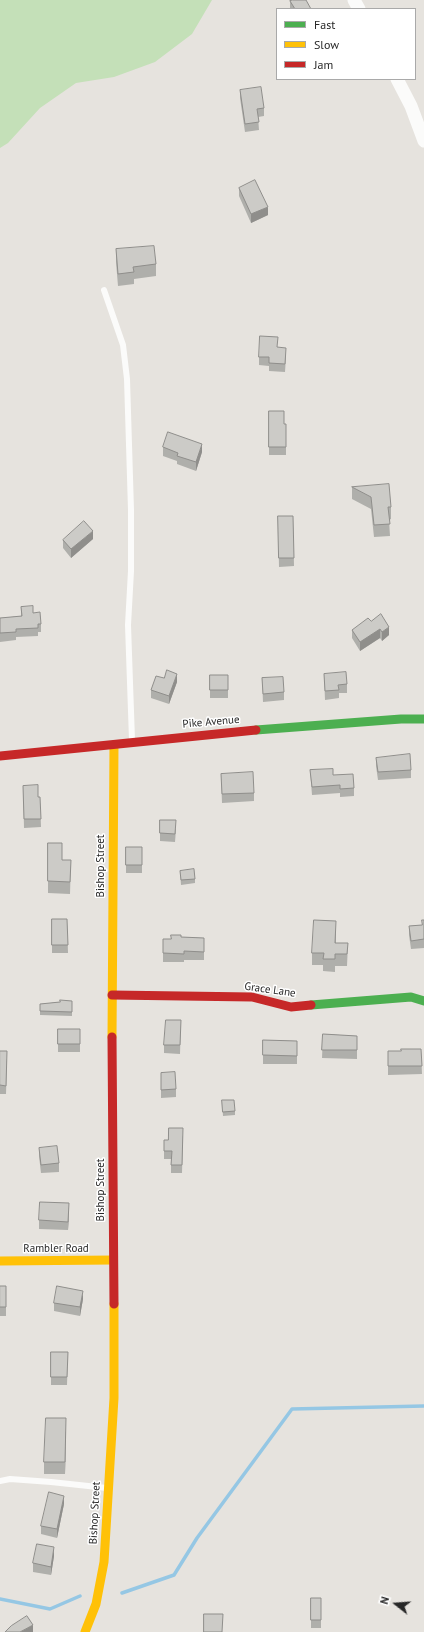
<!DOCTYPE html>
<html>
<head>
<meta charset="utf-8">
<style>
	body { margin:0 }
	#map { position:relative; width:424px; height:1632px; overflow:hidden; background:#e6e3de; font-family:"PT Sans",sans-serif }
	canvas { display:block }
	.legend { position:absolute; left:276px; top:8px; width:140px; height:72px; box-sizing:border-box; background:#fff; border:1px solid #a9a9a9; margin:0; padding:5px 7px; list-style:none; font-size:12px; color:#272727 }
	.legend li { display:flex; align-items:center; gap:8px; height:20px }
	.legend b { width:20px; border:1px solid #a9a9a9 }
	.north { position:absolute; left:376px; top:1584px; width:40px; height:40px; -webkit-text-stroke:3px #fff; paint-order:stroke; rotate:287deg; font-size:11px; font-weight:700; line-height:16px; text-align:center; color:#272727 }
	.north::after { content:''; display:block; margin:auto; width:14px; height:18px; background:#272727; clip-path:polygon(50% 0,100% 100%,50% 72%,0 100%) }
</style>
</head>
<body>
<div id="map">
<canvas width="424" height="1632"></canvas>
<ul class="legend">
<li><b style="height:5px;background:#4caf50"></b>Fast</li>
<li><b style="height:5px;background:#ffc107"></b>Slow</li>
<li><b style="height:5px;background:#c62828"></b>Jam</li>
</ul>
<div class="north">N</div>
</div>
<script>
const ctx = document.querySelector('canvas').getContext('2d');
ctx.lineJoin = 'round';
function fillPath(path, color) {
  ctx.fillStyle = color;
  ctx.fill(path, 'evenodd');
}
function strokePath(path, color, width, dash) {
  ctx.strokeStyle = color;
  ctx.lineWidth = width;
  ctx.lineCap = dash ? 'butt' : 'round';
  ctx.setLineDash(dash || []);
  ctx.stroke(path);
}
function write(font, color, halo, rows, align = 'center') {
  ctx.font = font + ' "PT Sans",sans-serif';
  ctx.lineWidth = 3;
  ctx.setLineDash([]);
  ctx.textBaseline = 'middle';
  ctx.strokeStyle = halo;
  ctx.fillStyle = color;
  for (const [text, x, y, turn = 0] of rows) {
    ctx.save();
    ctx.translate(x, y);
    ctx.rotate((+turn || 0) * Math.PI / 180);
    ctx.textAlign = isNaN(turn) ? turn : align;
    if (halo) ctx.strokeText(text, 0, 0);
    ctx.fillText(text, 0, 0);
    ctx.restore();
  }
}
fillPath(new Path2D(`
	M 0,0 L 212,0 L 192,34 L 155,62 L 114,77 L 76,83 L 40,108 L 8,143 L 0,148 Z`), '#c4e0b8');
strokePath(new Path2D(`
	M 122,1593 L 174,1575 L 197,1538 L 292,1409 L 424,1406
	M 0,1599 L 50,1609 L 80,1596`), '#95c7e4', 3.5);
strokePath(new Path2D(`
	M 104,290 L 123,345 L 127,379 L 131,510 L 131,571 L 128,625 L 132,740
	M 0,1481 L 10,1479 L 51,1482 L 107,1488`), '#fbfbfa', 6);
strokePath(new Path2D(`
	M 354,0 L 359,9
	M 397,79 L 411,106 L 424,141`), '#fbfbfa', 13);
strokePath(new Path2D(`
	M 256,730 L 401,719 L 424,719
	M 311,1005 L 411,997 L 424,1001`), '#4caf50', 9);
strokePath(new Path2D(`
	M 112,1037 L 114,745
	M 0,1261 L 113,1260
	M 85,1632 L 96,1604 L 104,1562 L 114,1398 L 114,1304`), '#ffc107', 9);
strokePath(new Path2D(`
	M 0,756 L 256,730
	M 112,995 L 252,997 L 291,1007 L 311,1005
	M 112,1037 L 114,1304`), '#c62828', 9);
fillPath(new Path2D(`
	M 290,1 L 311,9 L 290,9 Z
	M 240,90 L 264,108 L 264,116 L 258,117 L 259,130 L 245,132 L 240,98 Z
	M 239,188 L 268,215 L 251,223 L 239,196 Z
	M 116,249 L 156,264 L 156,276 L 134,279 L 134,284 L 118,286 L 116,262 Z
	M 277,347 L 286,356 L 285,372 L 269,371 L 269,366 L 259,365 L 259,357 Z
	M 269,411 L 284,424 L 286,424 L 286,455 L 269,455 Z
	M 163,447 L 202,452 L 196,471 L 177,464 L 177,461 L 163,456 Z
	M 352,487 L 391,507 L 391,519 L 389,520 L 390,536 L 374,537 L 371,509 L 352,499 Z
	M 278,516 L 293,516 L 294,566 L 279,567 Z
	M 93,539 L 71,558 L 63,548 L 63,540 Z
	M 21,607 L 33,613 L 41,624 L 41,632 L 38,632 L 38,636 L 16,637 L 16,640 L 0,642 L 0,618 L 21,616 Z
	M 371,621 L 389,635 L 382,641 L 380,638 L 360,651 L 352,638 L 352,630 Z
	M 324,674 L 347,684 L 347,693 L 339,693 L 339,698 L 325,700 Z
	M 210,675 L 228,675 L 228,698 L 210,698 Z
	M 164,678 L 177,682 L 169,704 L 151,698 L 151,690 Z
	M 262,678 L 284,692 L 284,700 L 263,702 Z
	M 376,758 L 411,770 L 411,778 L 378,780 L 376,766 Z
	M 310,770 L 333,775 L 354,788 L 354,796 L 340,797 L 340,793 L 312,795 Z
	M 221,774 L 254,793 L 254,801 L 222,803 Z
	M 23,786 L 38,797 L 40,797 L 41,827 L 24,828 Z
	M 176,829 L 175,842 L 160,841 L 160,833 Z
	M 48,843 L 62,860 L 71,860 L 70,894 L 48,893 Z
	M 142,847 L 142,873 L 126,873 L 126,865 Z
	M 180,871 L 195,879 L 195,883 L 181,885 Z
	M 52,919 L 67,919 L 68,953 L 52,953 Z
	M 422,920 L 424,920 L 424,948 L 411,949 L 409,935 L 409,926 L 422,925 Z
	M 336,933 L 336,943 L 348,943 L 347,966 L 335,966 L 335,972 L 323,971 L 323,965 L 312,965 L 312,953 Z
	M 181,937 L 204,938 L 204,960 L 184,960 L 184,962 L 163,962 L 163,939 L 171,939 Z
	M 72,1001 L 72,1016 L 40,1015 L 40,1004 L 60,1002 Z
	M 181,1020 L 180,1054 L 164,1053 L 164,1045 Z
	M 58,1029 L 80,1029 L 80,1052 L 58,1052 Z
	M 323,1034 L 357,1036 L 357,1059 L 322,1058 Z
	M 263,1040 L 297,1041 L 297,1064 L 263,1064 Z
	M 421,1049 L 422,1074 L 388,1075 L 388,1051 L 401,1051 Z
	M 0,1051 L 7,1060 L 6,1094 L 0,1094 Z
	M 161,1073 L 176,1089 L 176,1097 L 161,1098 Z
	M 222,1100 L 235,1111 L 235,1115 L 223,1116 Z
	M 183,1136 L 182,1173 L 171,1173 L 171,1159 L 164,1159 L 164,1151 L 168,1140 Z
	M 39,1148 L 59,1163 L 59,1172 L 41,1173 L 39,1156 Z
	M 69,1212 L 68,1230 L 39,1229 L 39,1220 Z
	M 0,1286 L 6,1286 L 6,1316 L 0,1316 Z
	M 83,1299 L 80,1316 L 54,1311 L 54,1303 Z
	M 51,1352 L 68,1352 L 67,1385 L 51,1385 Z
	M 66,1431 L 65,1474 L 44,1474 L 44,1462 Z
	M 64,1504 L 57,1538 L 41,1534 L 41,1526 Z
	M 54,1556 L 51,1575 L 33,1572 L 33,1563 Z
	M 311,1598 L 321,1598 L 321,1628 L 311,1628 Z`), '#afafab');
fillPath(new Path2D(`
	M 268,207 L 268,215 L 251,223 L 251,214 Z
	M 202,444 L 202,452 L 196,471 L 196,462 Z
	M 93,531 L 93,539 L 71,558 L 71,549 Z
	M 389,627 L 389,635 L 382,641 L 382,632 Z
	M 380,629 L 380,638 L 360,651 L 360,642 Z
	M 177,674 L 177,682 L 169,704 L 169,696 Z
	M 69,1203 L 69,1212 L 68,1230 L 68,1222 Z
	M 83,1291 L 83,1299 L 80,1316 L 80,1307 Z
	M 66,1418 L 66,1431 L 65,1474 L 65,1462 Z
	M 64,1496 L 64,1504 L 57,1538 L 57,1529 Z
	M 54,1547 L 54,1556 L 51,1575 L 51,1567 Z
	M 33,1625 L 33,1632 L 20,1632 Z`), '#8f8e8b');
const building = new Path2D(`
	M 293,0 L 306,0 L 311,9 L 295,9 L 290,1 Z
	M 261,87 L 264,108 L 257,109 L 259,122 L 245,124 L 240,90 Z
	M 255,180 L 268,207 L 251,214 L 239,188 Z
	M 154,246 L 156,264 L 133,267 L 134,272 L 118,274 L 116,249 Z
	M 260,336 L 278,337 L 277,347 L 286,348 L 285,364 L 269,363 L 269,357 L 259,357 Z
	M 269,411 L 284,411 L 284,424 L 286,424 L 286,447 L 269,447 Z
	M 168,432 L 202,444 L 196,462 L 177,456 L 178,453 L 163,447 Z
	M 389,484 L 391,507 L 388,507 L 390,524 L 374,525 L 371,497 L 352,487 Z
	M 278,516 L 293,516 L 294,558 L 279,558 Z
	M 84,521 L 93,531 L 71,549 L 63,540 Z
	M 33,606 L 33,613 L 40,612 L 41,624 L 38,624 L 38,628 L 16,629 L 16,632 L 0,633 L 0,618 L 22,616 L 21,607 Z
	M 381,614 L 389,627 L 382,632 L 380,629 L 360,642 L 352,630 L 368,618 L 371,621 Z
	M 167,670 L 177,674 L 169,696 L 151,690 L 156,676 L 164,678 Z
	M 346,672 L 347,684 L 338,685 L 339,690 L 325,691 L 324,674 Z
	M 210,675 L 228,675 L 228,690 L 210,690 Z
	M 283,677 L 284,692 L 263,694 L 262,678 Z
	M 410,754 L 411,770 L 378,772 L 376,758 Z
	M 333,769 L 333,775 L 353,774 L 354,788 L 340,789 L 340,785 L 312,787 L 310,770 Z
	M 253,772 L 254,793 L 222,794 L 221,774 Z
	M 38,785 L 38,797 L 40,797 L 41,819 L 24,819 L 23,786 Z
	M 160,820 L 176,820 L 175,834 L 160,833 Z
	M 48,843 L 62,843 L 62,860 L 71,860 L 70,882 L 48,881 Z
	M 126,847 L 142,847 L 142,865 L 126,865 Z
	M 194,869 L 195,879 L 181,880 L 180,871 Z
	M 52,919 L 67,919 L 68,945 L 52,945 Z
	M 314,920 L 336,921 L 335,943 L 348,943 L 347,954 L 335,954 L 335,959 L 323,959 L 324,953 L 312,953 Z
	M 422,920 L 424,920 L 424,939 L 411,941 L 409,926 L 422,925 Z
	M 171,935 L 181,935 L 181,937 L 204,938 L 204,952 L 184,951 L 184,954 L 163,953 L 163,939 L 171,939 Z
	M 60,1000 L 72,1001 L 72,1012 L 40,1011 L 40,1004 L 60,1002 Z
	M 166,1020 L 181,1020 L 180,1045 L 164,1045 Z
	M 58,1029 L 80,1029 L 80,1044 L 58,1044 Z
	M 323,1034 L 357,1036 L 357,1050 L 322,1050 Z
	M 263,1040 L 297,1041 L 297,1056 L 263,1055 Z
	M 401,1049 L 421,1049 L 422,1066 L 388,1066 L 388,1051 L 401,1051 Z
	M 0,1051 L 7,1051 L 6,1086 L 0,1085 Z
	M 175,1072 L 176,1089 L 161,1090 L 161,1073 Z
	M 222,1100 L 234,1100 L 235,1111 L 223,1112 Z
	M 169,1128 L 183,1128 L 182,1165 L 171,1165 L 172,1151 L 164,1151 L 164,1140 L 168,1140 Z
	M 57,1146 L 59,1163 L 41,1165 L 39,1148 Z
	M 40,1202 L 69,1203 L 68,1222 L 39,1220 Z
	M 0,1286 L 6,1286 L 6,1307 L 0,1307 Z
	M 57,1286 L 83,1291 L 80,1307 L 54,1303 Z
	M 51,1352 L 68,1352 L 67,1377 L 51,1377 Z
	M 46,1418 L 66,1418 L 65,1462 L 44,1462 Z
	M 49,1492 L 64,1496 L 57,1529 L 41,1526 Z
	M 37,1544 L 54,1547 L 51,1567 L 33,1563 Z
	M 311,1598 L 321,1598 L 321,1620 L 311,1620 Z
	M 204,1614 L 223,1614 L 222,1632 L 204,1632 Z
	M 27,1616 L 33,1625 L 20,1632 L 5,1632 L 11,1626 Z`);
fillPath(building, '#cccbc7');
strokePath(building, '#8f8e8b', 1);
write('11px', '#272727', '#fff', [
	["Pike Avenue",211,722,-5],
	["Bishop Street",101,866,-90],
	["Grace Lane",270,990,8],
	["Bishop Street",101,1190,-90],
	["Rambler Road",56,1249],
	["Bishop Street",95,1513,-87]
]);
</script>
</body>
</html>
